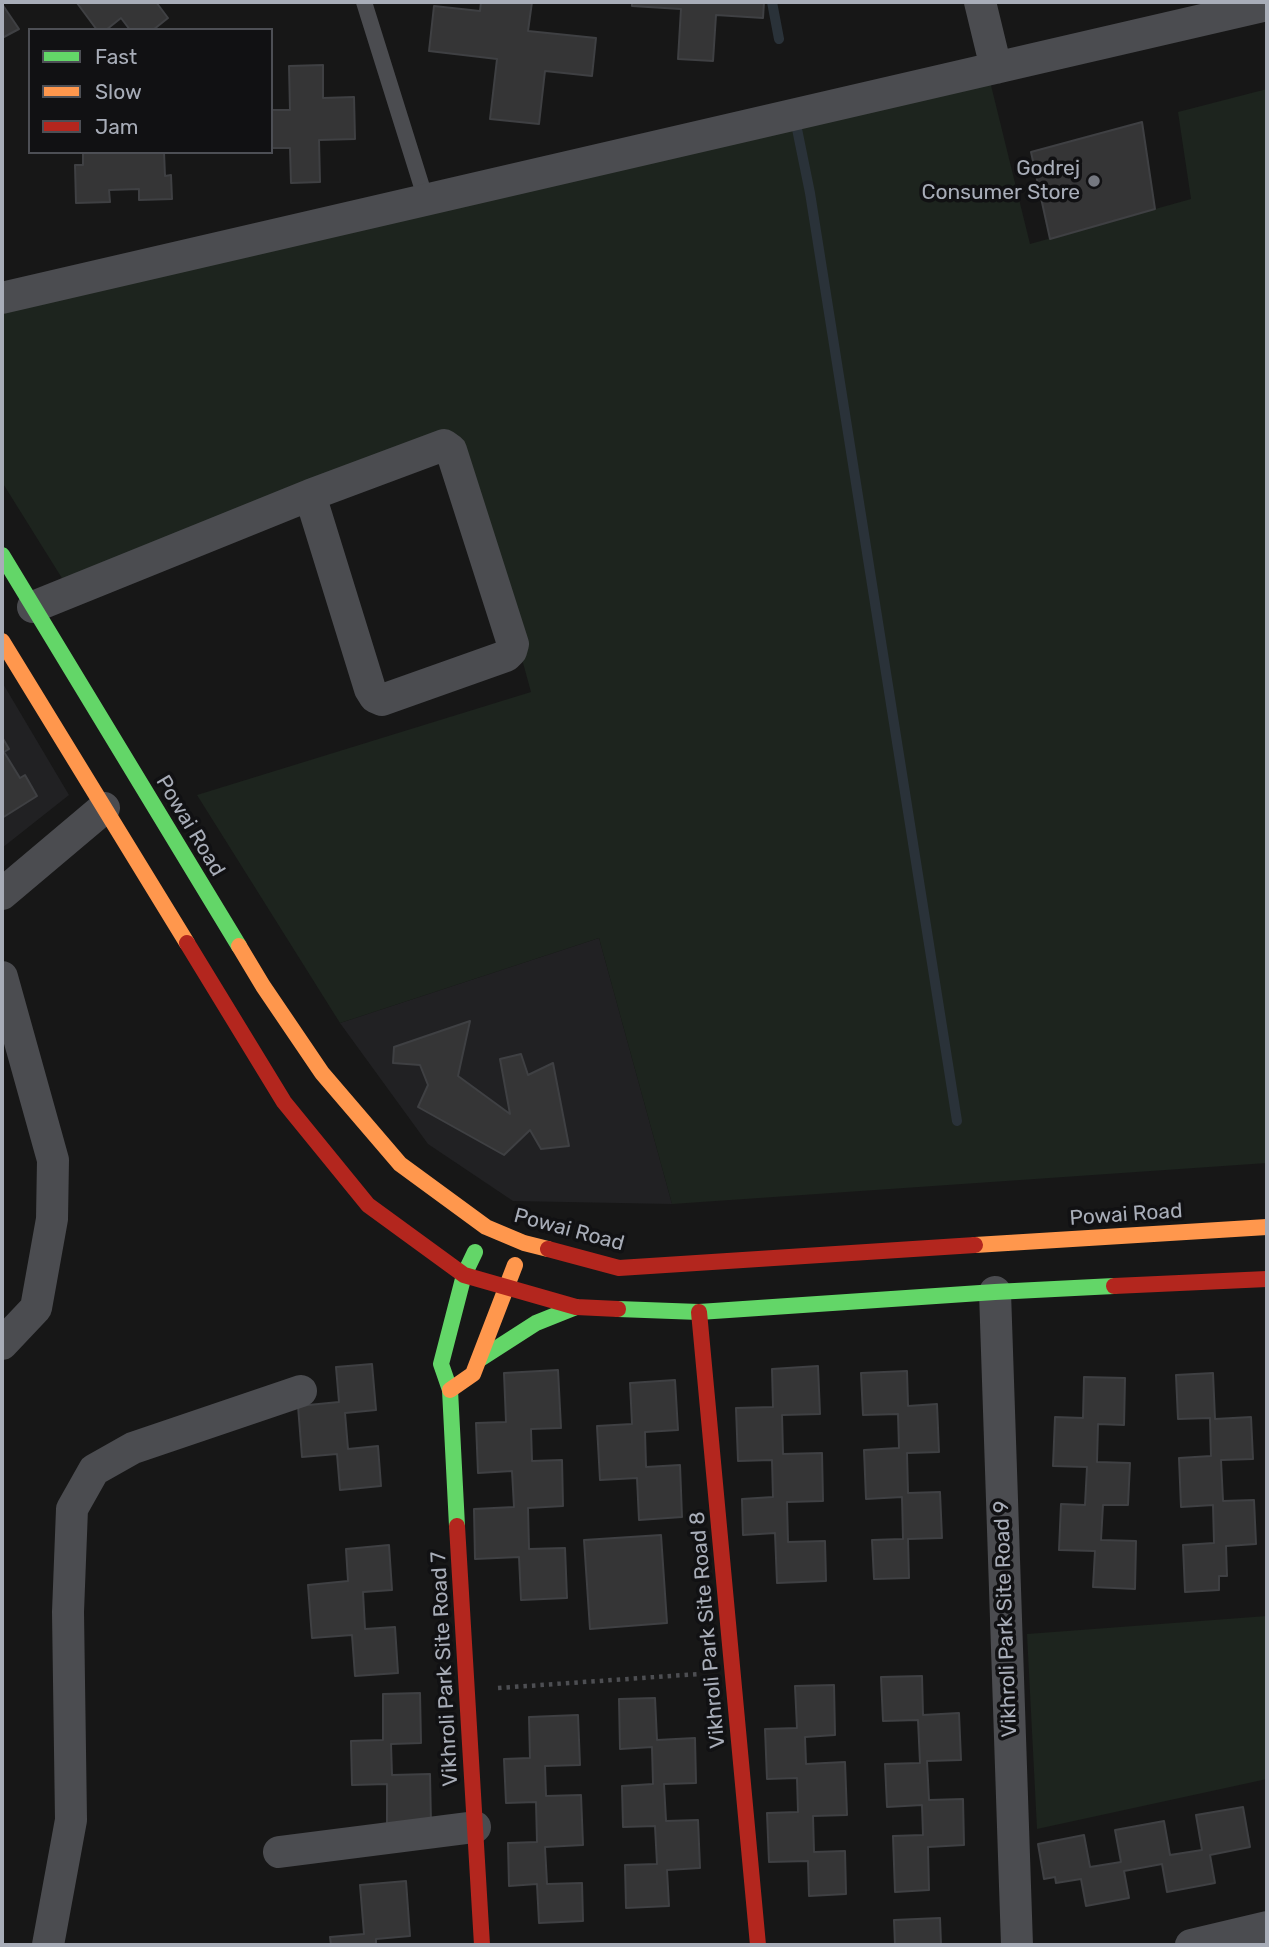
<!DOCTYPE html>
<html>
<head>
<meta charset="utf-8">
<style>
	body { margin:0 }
	#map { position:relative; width:1269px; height:1947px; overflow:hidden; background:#171717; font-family:Rubik,sans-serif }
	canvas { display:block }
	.frame { position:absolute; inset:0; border:4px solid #a8adb8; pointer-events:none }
	.legend { position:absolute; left:28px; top:28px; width:245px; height:126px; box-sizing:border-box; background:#111113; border:2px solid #4d4f55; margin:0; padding:9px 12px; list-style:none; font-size:21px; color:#a8adb8 }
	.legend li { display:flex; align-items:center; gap:14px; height:35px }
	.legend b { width:35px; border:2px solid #4d4f55 }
</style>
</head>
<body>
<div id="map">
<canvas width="1269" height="1947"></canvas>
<div class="frame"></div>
<ul class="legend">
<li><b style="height:9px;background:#63d668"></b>Fast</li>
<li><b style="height:9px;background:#ff974d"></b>Slow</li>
<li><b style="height:9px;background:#b3261e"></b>Jam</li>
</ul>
</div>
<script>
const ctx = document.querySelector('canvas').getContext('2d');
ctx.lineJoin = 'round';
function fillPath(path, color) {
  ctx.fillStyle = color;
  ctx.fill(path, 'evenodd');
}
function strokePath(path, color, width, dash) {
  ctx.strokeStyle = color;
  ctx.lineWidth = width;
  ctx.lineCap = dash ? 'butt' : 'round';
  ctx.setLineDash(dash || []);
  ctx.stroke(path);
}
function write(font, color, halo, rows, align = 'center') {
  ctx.font = font + ' Rubik,sans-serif';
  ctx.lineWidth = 7;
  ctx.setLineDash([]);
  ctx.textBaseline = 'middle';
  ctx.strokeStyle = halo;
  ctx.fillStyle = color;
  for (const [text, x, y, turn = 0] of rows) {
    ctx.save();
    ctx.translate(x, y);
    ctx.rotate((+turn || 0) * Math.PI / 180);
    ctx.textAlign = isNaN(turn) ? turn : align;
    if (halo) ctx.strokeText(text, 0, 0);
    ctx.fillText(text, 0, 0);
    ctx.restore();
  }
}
fillPath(new Path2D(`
	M 2,682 L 69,795 L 2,848 Z
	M 599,938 L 672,1204 L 513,1201 L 428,1144 L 340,1023 Z`), '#212123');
fillPath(new Path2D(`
	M 987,69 L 1030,244 L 1191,199 L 1178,112 L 1267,89 L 1267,1163 L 672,1204 L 599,938 L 340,1023 L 197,795 L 531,692 L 465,451 L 65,583 L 2,482 L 2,297 Z
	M 1267,1616 L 1267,1779 L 1037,1829 L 1027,1634 Z`), '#1d241e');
strokePath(new Path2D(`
	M 772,2 L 779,39
	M 796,124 L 810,193 L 957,1121`), '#2a3239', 10);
const building = new Path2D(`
	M 78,2 L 156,2 L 168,18 L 153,30 L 130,30 L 121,18 L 106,30 L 97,30 L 77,3 Z
	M 481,2 L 532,2 L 528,31 L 596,38 L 592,76 L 545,71 L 539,124 L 490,119 L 497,59 L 429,51 L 434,6 L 480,11 Z
	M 632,2 L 764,2 L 763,18 L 716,15 L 713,61 L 678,59 L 681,9 L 632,6 Z
	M 2,4 L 19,29 L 2,38 Z
	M 323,65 L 323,98 L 354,97 L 355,139 L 319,140 L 320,182 L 291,183 L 290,148 L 271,148 L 271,110 L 290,110 L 289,66 Z
	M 1142,122 L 1155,209 L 1050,239 L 1031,152 Z
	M 83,152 L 164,152 L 165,176 L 171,175 L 172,199 L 139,200 L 139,189 L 109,190 L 110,202 L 76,203 L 75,165 L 83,165 Z
	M 2,737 L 9,749 L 4,752 L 20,778 L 25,775 L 37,796 L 2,818 Z
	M 470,1021 L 458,1076 L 510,1114 L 500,1059 L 521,1054 L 528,1075 L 553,1063 L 569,1146 L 541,1149 L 530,1130 L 504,1155 L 418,1107 L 428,1085 L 420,1065 L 393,1063 L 394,1047 Z
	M 372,1364 L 376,1410 L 345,1413 L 348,1449 L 378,1446 L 381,1486 L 340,1490 L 337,1454 L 302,1457 L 298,1406 L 339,1402 L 336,1367 Z
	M 818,1366 L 820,1414 L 782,1415 L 783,1454 L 822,1453 L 823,1501 L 787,1502 L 788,1542 L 825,1541 L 826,1581 L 777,1583 L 775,1533 L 743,1535 L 742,1499 L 773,1497 L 772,1460 L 738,1461 L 736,1408 L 773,1407 L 772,1369 Z
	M 558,1370 L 561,1428 L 531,1429 L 532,1461 L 562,1460 L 563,1506 L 528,1508 L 529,1549 L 565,1548 L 567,1598 L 521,1600 L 519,1557 L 475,1559 L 474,1509 L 514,1507 L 512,1471 L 478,1473 L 476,1423 L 506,1422 L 504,1373 Z
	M 907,1371 L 908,1406 L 937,1404 L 939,1452 L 907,1453 L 908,1493 L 940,1492 L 942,1538 L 908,1539 L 909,1578 L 874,1579 L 872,1540 L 903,1539 L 902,1497 L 866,1499 L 864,1450 L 899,1448 L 898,1414 L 863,1415 L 861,1373 Z
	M 1213,1373 L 1215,1419 L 1251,1417 L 1253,1459 L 1221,1460 L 1223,1501 L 1254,1500 L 1256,1544 L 1226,1546 L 1227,1576 L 1219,1576 L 1219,1590 L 1185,1592 L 1183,1545 L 1214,1543 L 1213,1505 L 1181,1507 L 1179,1458 L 1211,1456 L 1210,1418 L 1178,1419 L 1176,1375 Z
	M 1084,1377 L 1125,1378 L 1124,1425 L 1098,1424 L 1097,1462 L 1130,1463 L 1128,1505 L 1103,1505 L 1101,1540 L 1136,1541 L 1135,1589 L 1093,1587 L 1095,1551 L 1059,1550 L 1061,1504 L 1085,1505 L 1087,1467 L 1053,1466 L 1055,1417 L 1083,1418 Z
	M 675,1380 L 678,1430 L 645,1432 L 646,1467 L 680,1465 L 682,1517 L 639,1520 L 637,1478 L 600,1480 L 597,1426 L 632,1424 L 630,1383 Z
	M 661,1535 L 667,1623 L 590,1629 L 584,1540 Z
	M 389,1545 L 392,1590 L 363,1592 L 365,1629 L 395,1627 L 398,1673 L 355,1676 L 352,1635 L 312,1638 L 308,1585 L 348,1581 L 346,1549 Z
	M 922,1676 L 923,1715 L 959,1713 L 961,1760 L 927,1761 L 929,1800 L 963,1799 L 964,1845 L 928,1847 L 929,1890 L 895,1892 L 893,1836 L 923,1835 L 922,1805 L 887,1807 L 885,1764 L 920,1763 L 918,1720 L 883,1721 L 881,1677 Z
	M 834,1685 L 835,1735 L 805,1737 L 806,1764 L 845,1762 L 847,1815 L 813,1816 L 814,1852 L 845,1851 L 846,1894 L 809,1896 L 808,1861 L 769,1862 L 767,1813 L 798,1812 L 797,1778 L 767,1779 L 765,1729 L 797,1728 L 795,1686 Z
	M 420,1693 L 421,1743 L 391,1744 L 392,1775 L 430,1774 L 431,1824 L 387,1824 L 387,1784 L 352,1785 L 351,1741 L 383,1740 L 383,1694 Z
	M 655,1698 L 657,1740 L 695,1738 L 696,1783 L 664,1784 L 666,1821 L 698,1820 L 700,1868 L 667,1870 L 669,1906 L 626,1908 L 625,1865 L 657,1864 L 655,1826 L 623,1827 L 622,1786 L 653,1784 L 652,1747 L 620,1749 L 619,1699 Z
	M 578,1715 L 580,1765 L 545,1766 L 546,1796 L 581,1795 L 583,1845 L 545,1847 L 547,1884 L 582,1883 L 583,1921 L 539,1923 L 537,1884 L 509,1886 L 508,1843 L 537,1842 L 536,1802 L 506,1803 L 504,1759 L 530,1758 L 529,1717 Z
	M 1243,1807 L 1250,1847 L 1210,1855 L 1215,1883 L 1167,1892 L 1162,1864 L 1124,1871 L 1129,1898 L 1086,1906 L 1081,1879 L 1056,1883 L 1055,1877 L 1044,1879 L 1038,1844 L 1084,1835 L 1090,1867 L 1121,1862 L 1115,1830 L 1164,1821 L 1170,1855 L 1202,1850 L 1196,1815 Z
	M 406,1881 L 410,1936 L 376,1939 L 376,1945 L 331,1945 L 330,1937 L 364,1934 L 360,1885 Z
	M 940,1918 L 941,1945 L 895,1945 L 894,1920 Z`);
fillPath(building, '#353536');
strokePath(building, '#3f4043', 2);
strokePath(new Path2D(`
	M 498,1688 L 699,1674`), '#4d4e52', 4.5, [3.5, 5]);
strokePath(new Path2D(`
	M 364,2 L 426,200`), '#4b4c50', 16);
strokePath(new Path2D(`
	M 980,2 L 996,68
	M 2,298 L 1267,5
	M 33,607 L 310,495 L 444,445 L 451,450 L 513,644 L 511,651 L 506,656 L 382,700 L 375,697 L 370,689 L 310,495
	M 2,894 L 104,808
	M 2,977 L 53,1160 L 52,1219 L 36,1308 L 2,1344
	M 995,1292 L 1017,1945
	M 279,1852 L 475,1827
	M 48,1945 L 71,1820 L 68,1612 L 72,1509 L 94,1470 L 133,1448 L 301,1391
	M 1191,1945 L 1267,1927`), '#4b4c50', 32);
strokePath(new Path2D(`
	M 2,555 L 239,946
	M 618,1309 L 699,1312 L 995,1292 L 1114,1286
	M 480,1359 L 536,1323 L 576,1307
	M 457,1526 L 450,1390 L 441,1364 L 464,1275 L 475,1252`), '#63d668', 16);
strokePath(new Path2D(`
	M 2,641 L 187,943
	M 239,946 L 263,986 L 322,1073 L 400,1164 L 486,1227 L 524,1243 L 548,1249
	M 975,1245 L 1267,1227
	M 450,1390 L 473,1374 L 515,1265`), '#ff974d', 16);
strokePath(new Path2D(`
	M 187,943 L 284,1102 L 368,1205 L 464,1275 L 576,1307 L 618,1309
	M 548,1249 L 619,1268 L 975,1245
	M 1114,1286 L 1267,1279
	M 699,1312 L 758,1945
	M 457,1526 L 482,1945`), '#b3261e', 16);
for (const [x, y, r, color] of [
	[1094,181,7,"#757880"]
]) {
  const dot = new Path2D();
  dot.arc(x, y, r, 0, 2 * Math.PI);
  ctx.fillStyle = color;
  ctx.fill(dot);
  strokePath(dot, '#111113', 2.5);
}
write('21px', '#a8adb8', '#111113', [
	["Godrej",1080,169],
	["Consumer Store",1080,193]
], 'right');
write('21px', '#a8adb8', '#111113', [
	["Powai Road",190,826,59],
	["Powai Road",1126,1215,-4],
	["Powai Road",569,1230,15],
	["Vikhroli Park Site Road 9",1006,1619,-92],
	["Vikhroli Park Site Road 8",708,1630,-95],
	["Vikhroli Park Site Road 7",445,1669,-93]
]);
</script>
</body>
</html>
